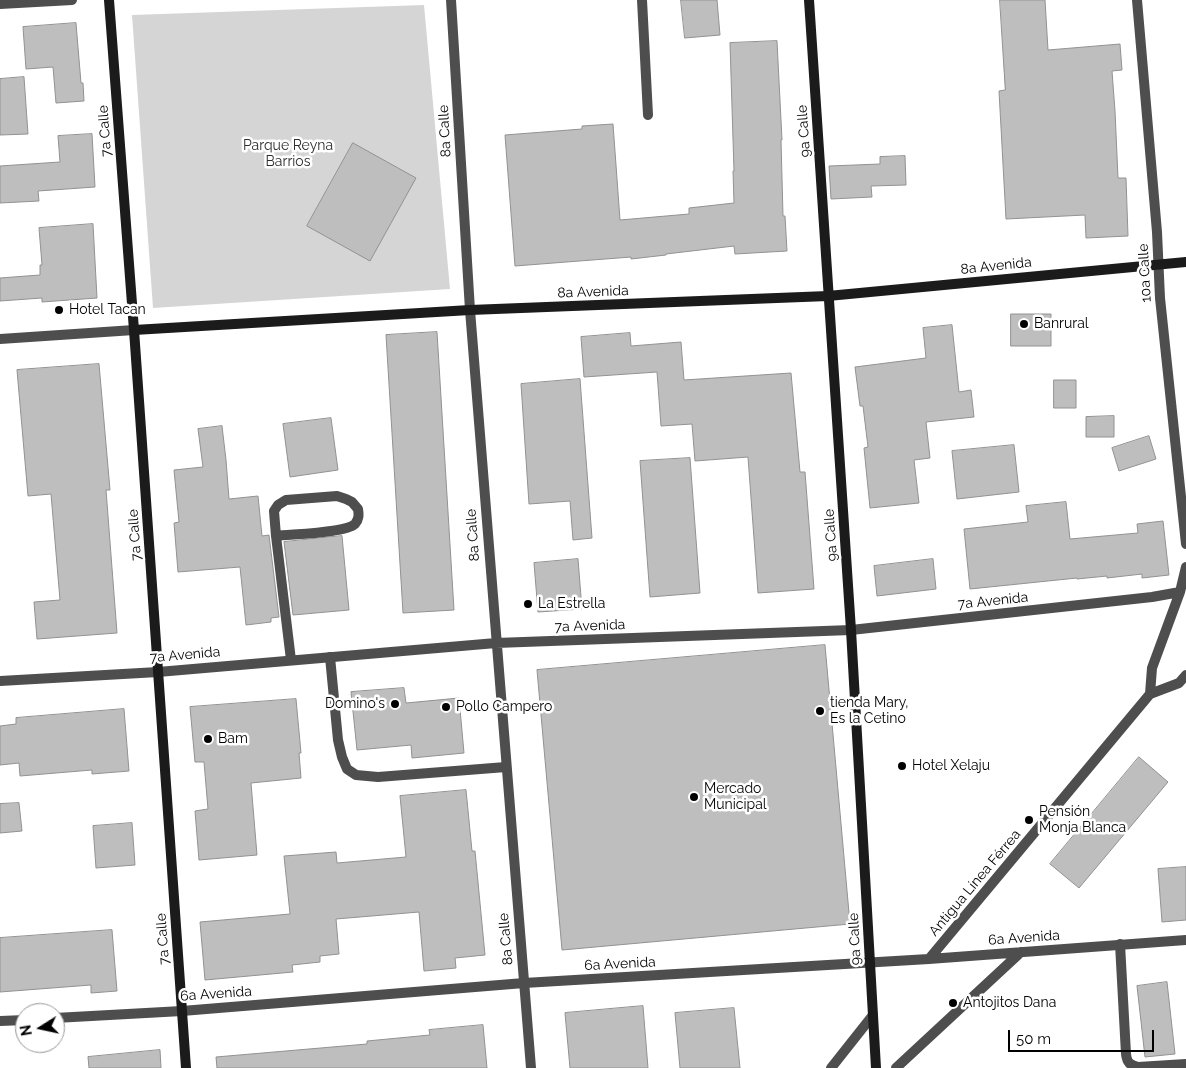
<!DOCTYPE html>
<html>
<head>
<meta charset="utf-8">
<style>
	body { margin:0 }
	#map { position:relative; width:1186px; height:1068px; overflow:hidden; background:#fff; font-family:Raleway,sans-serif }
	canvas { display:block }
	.north { position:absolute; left:15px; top:1003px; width:50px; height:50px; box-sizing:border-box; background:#fff; border:1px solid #999; border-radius:50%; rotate:260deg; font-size:14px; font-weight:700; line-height:20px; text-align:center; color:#000 }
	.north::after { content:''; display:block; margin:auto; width:18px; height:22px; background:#000; clip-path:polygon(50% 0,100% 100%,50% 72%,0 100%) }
	.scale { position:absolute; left:1008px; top:1030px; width:146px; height:22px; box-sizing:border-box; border:2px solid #000; border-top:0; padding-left:6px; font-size:15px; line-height:18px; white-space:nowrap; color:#000; -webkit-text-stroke:4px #fff; paint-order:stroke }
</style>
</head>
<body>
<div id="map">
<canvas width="1186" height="1068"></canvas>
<div class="north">N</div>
<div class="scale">50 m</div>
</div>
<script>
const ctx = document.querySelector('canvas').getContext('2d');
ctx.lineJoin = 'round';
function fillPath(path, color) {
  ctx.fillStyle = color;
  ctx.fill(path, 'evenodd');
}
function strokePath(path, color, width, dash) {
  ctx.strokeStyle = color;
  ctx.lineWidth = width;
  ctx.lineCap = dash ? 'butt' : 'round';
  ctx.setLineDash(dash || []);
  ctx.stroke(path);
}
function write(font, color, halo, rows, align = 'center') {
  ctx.font = font + ' Raleway,sans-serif';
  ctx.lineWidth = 5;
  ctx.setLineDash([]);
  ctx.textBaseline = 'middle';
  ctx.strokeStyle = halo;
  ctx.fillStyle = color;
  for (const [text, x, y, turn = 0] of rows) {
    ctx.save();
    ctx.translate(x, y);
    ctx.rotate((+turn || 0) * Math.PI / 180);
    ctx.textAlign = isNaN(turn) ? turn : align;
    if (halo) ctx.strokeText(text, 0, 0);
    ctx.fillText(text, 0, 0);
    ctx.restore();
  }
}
fillPath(new Path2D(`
	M 424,5 L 450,289 L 153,308 L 132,15 Z`), '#d5d5d5');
const building = new Path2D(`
	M 681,0 L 717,0 L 720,35 L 685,38 Z
	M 1000,0 L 1045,0 L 1048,50 L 1120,44 L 1122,70 L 1112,71 L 1115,111 L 1118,178 L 1126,178 L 1128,236 L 1086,238 L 1085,215 L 1006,219 L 999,91 L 1005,90 Z
	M 76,23 L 81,83 L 83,83 L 84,101 L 56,103 L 53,67 L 26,69 L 23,27 Z
	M 777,41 L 782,140 L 781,140 L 783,216 L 785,216 L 787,251 L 735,254 L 734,246 L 666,254 L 666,255 L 631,259 L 631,257 L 515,266 L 505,135 L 582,129 L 582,126 L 613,124 L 620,220 L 689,214 L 689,208 L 734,203 L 733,171 L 734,171 L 730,43 Z
	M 24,77 L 28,134 L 0,135 L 0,79 Z
	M 92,134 L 95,187 L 38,191 L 39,201 L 0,203 L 0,166 L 60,162 L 58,136 Z
	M 353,143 L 416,178 L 370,261 L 307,226 Z
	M 905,156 L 906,185 L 871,186 L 872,197 L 831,199 L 829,166 L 880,164 L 880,157 Z
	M 93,224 L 97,298 L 42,302 L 42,298 L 0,301 L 0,278 L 40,275 L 40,265 L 42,265 L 39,228 Z
	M 1011,314 L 1051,314 L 1051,346 L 1011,346 Z
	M 952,325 L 959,392 L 971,390 L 974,417 L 926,422 L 930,458 L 914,460 L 919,503 L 870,508 L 864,448 L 868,447 L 863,406 L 860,406 L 855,367 L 926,358 L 923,328 Z
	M 437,332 L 454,610 L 403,613 L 386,335 Z
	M 630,333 L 631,346 L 681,342 L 684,380 L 791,373 L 800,472 L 805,472 L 814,589 L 758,593 L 748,457 L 695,461 L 692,424 L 661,426 L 657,372 L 584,377 L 581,337 Z
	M 99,364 L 110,490 L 106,490 L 117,633 L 37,639 L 34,602 L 60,600 L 51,494 L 28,496 L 17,370 Z
	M 580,379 L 592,538 L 573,540 L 570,501 L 529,504 L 521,384 Z
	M 1054,380 L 1076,380 L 1076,408 L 1054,408 Z
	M 1114,416 L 1114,437 L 1086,437 L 1086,417 Z
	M 331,418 L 338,470 L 290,477 L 283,424 Z
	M 222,426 L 226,460 L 229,499 L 258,496 L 262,536 L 269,535 L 279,617 L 271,618 L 271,622 L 246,625 L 240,567 L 178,572 L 174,523 L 179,522 L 174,470 L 203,467 L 198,429 Z
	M 1149,436 L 1156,459 L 1119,471 L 1112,448 Z
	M 1014,445 L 1019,492 L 957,499 L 952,451 Z
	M 690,458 L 700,593 L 650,597 L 640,461 Z
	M 1066,502 L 1070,539 L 1138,533 L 1137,524 L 1163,521 L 1169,575 L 1142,578 L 1142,574 L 1107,578 L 1107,576 L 1077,579 L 1077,578 L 970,589 L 964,529 L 1028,522 L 1026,506 Z
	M 342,536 L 349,610 L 293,615 L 284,542 Z
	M 578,559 L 582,609 L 538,612 L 534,563 Z
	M 933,559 L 936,589 L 877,596 L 874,566 Z
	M 825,645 L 850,924 L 562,950 L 537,670 Z
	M 404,688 L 406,703 L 459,698 L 464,753 L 412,758 L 411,745 L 357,750 L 351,692 Z
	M 296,699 L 301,753 L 299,753 L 301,778 L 251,783 L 257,855 L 199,860 L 195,811 L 208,809 L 204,762 L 195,762 L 190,707 Z
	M 124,709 L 129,771 L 92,774 L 92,770 L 20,776 L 19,763 L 0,765 L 0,726 L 16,724 L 16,718 Z
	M 1139,757 L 1168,782 L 1079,888 L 1050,864 Z
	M 466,790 L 472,851 L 475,851 L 485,955 L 455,958 L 456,968 L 424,971 L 419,912 L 336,919 L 339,954 L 320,956 L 320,962 L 292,965 L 293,972 L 205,980 L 200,922 L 290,914 L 284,856 L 336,852 L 337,863 L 406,857 L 400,796 Z
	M 19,803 L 22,831 L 0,833 L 0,804 Z
	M 132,823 L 135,865 L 96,868 L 93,826 Z
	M 1186,867 L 1186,920 L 1162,922 L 1158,869 Z
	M 112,930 L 117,991 L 91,993 L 91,985 L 0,992 L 0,938 Z
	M 1167,982 L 1175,1054 L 1145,1057 L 1137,986 Z
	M 643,1006 L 648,1068 L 570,1068 L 565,1013 Z
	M 734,1008 L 740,1068 L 680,1068 L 675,1013 Z
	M 483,1025 L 487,1068 L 217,1068 L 216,1057 L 367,1044 L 367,1041 L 430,1035 L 429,1030 Z
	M 160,1050 L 161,1068 L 89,1068 L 88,1057 Z`);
fillPath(building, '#bebebe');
strokePath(building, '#929292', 1);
strokePath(new Path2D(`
	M 642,0 L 648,115
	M 276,536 C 291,534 346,533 355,524 C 359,519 359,515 358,509 L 352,502 L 346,499 L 337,496 L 286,500 L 278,505 L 274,511 L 276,536 L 291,660
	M 330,657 L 338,740 L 342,757 L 347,769 L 356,775 L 378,777 L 506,767
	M 1120,944 L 1126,1054 C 1127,1063 1130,1065 1138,1067 L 1186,1064
	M 831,1068 L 873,1015`), '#4e4e4e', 10);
strokePath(new Path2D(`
	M 451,0 L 470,310 L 531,1068
	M 1137,0 L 1157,232 L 1160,298 L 1186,544
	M 0,4 L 72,0
	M 0,339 L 134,330
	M 0,681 L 158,672 L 496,643 L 851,630 L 1152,597 L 1180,592
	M 1150,694 L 1152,668 L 1180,592 L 1186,567
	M 929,959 L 1150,694 L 1179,683 L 1186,675
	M 55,1018 L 182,1011 L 524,983 L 929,959 L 1186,940
	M 0,1021 L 25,1020
	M 896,1068 L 1021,952`), '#4e4e4e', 10);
strokePath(new Path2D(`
	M 109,0 L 134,330 L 186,1068
	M 809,0 L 851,630 L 876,1068
	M 134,330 L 470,310 L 828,296 L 1186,262`), '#1b1b1b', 10);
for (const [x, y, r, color] of [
	[59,310,5,"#000"],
	[1024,324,5,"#000"],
	[528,604,5,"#000"],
	[395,704,5,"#000"],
	[446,707,5,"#000"],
	[820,711,5,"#000"],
	[208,739,5,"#000"],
	[902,766,5,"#000"],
	[694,797,5,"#000"],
	[1029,820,5,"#000"],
	[953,1003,5,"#000"]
]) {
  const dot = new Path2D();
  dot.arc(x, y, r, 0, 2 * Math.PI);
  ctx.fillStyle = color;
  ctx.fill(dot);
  strokePath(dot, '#fff', 2);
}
write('14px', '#000', '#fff', [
	["7a Calle",105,131,-94],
	["8a Calle",445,131,-93],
	["9a Calle",804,131,-94],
	["8a Avenida",996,266,-6],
	["10a Calle",1145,273,-93],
	["8a Avenida",593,292,-2],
	["7a Calle",135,535,-94],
	["8a Calle",473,535,-94],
	["9a Calle",831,535,-94],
	["7a Avenida",993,601,-6],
	["7a Avenida",590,626,-2],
	["7a Avenida",185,655,-5],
	["Antigua Línea Férrea",975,883,-50],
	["6a Avenida",1024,938,-4],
	["7a Calle",163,939,-94],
	["8a Calle",506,939,-95],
	["9a Calle",855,939,-93],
	["6a Avenida",620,964,-3],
	["6a Avenida",216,994,-4]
]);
write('14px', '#2c2c2c', '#fff', [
	["Parque Reyna",288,146],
	["Barrios",288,162]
]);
write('14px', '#000', '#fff', [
	["Hotel Tacan",69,310],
	["Banrural",1034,324],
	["La Estrella",538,604],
	["tienda Mary,",830,703],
	["Es la Cetino",830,719],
	["Domino's",385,704,"right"],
	["Pollo Campero",456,707],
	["Bam",218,739],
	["Hotel Xelaju",912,766],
	["Mercado",704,789],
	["Municipal",704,805],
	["Pensión",1039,812],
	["Monja Blanca",1039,828],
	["Antojitos Dana",963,1003]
], 'left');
</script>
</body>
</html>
